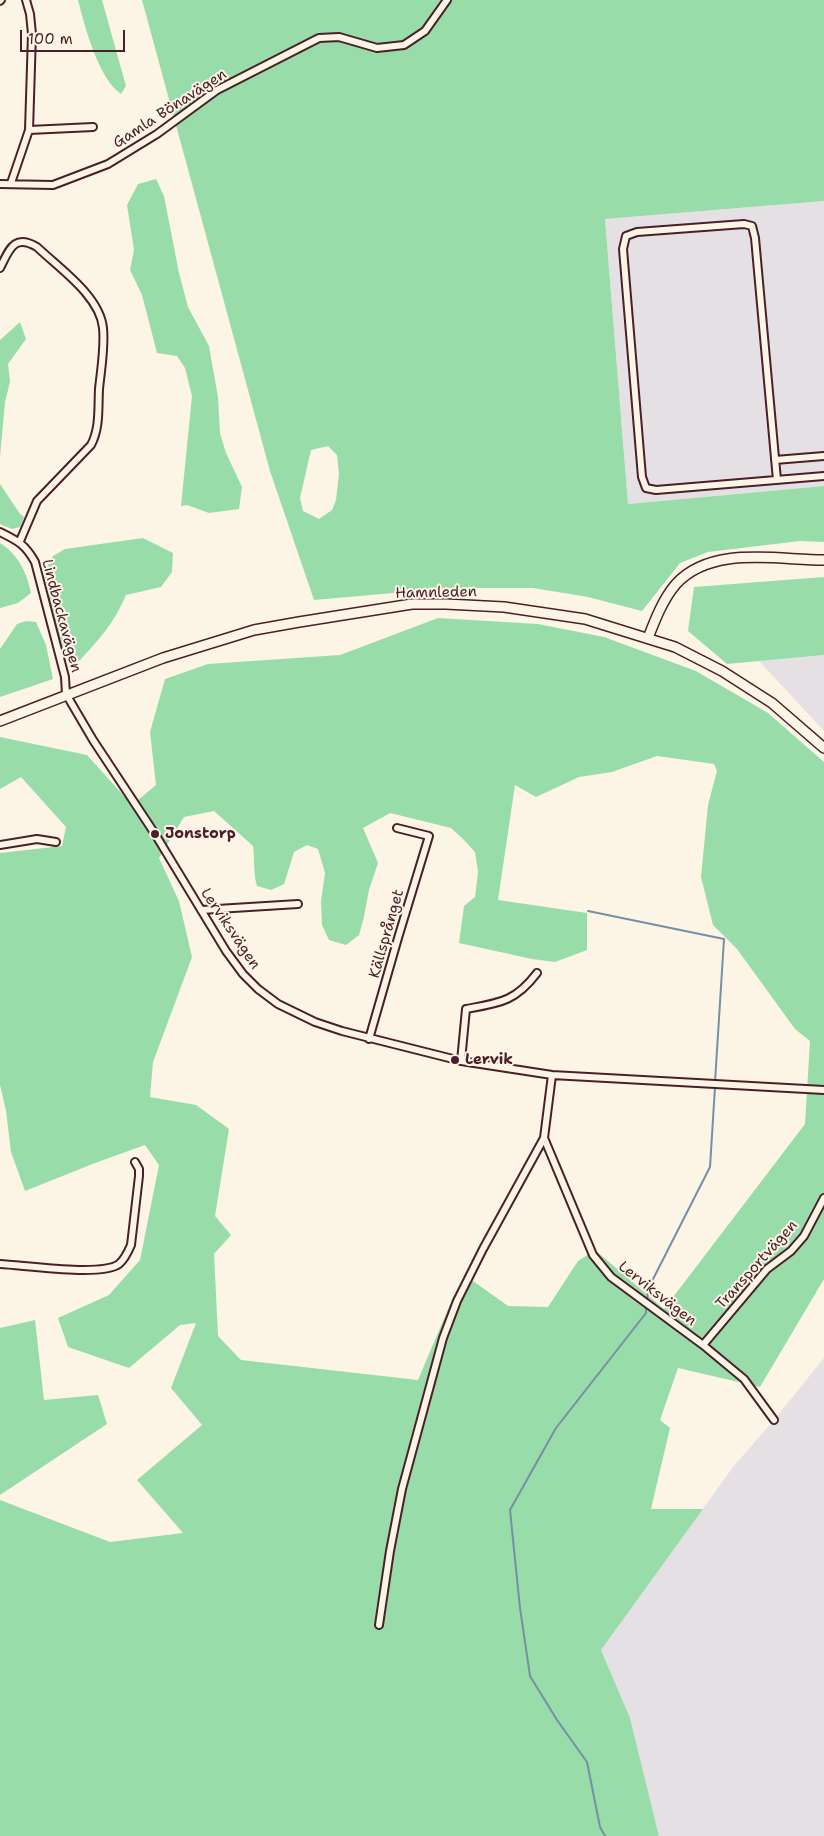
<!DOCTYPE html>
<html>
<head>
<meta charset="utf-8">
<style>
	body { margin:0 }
	#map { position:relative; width:824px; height:1836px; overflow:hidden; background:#fcf5e5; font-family:"Shantell Sans",sans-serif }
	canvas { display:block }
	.scale { position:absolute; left:20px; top:30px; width:105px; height:22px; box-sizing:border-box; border:2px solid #4a1f2b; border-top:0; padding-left:6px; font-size:15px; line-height:18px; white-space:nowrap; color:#4a1f2b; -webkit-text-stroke:4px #fcf5e5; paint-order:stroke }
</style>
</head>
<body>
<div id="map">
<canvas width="824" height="1836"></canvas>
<div class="scale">100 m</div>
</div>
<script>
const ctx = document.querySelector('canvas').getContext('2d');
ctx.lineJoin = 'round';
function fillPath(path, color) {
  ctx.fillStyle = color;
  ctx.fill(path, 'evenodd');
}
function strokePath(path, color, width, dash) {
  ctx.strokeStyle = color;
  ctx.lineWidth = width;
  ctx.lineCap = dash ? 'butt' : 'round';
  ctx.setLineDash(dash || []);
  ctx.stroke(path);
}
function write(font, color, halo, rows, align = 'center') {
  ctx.font = font + ' "Shantell Sans",sans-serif';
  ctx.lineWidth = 4;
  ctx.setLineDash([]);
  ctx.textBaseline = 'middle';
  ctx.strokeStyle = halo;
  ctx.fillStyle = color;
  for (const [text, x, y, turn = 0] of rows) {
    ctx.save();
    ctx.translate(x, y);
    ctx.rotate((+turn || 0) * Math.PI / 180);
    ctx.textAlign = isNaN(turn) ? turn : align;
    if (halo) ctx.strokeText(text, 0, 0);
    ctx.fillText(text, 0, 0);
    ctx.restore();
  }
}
fillPath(new Path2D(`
	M 824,201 L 824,486 L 628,504 L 605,219 Z
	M 824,655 L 824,731 L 759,661 Z
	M 824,1358 L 824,1836 L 659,1836 L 630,1718 L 601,1650 L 733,1467 L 774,1420 Z`), '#e4e0e4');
fillPath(new Path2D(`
	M 78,0 L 102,0 L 126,86 L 121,94 C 98,78 85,27 78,0 Z
	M 142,0 L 824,0 L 824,201 L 605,219 L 628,504 L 824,486 L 824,542 L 800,541 L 708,552 L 680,563 L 642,611 L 588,597 L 533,588 L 450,588 L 314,600 L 270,471 ZM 328,446 L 337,455 L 339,474 L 336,500 L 332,510 L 319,519 L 303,511 L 300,498 L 311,450 Z
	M 156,179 L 164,196 L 179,273 L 188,307 L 209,346 L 218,397 L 220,433 L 226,453 L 242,487 L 239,509 L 209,513 L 187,505 L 181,506 L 192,396 L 185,368 L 177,356 L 157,353 L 142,295 L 130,270 L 134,250 L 127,205 L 138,184 Z
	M 20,322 L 26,339 L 8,364 L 10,382 L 5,402 L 0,457 L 0,340 Z
	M 0,484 L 20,514 L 24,517 L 20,527 L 12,529 L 0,524 Z
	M 143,538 L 173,553 L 172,572 L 161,587 L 126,595 C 114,623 100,639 79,661 L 67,658 L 52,620 L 44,572 L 53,556 L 65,549 Z
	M 0,543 C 18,554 27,573 31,593 L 18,603 L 0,608 Z
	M 824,577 L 824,655 L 727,664 L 688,631 L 694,587 Z
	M 438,618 L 538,624 L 604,637 L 696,671 L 768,713 L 824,762 L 824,1279 L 760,1387 L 678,1368 L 660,1420 L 670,1428 L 651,1509 L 703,1509 L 601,1650 L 630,1718 L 659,1836 L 0,1836 L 0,1500 L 110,1542 L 183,1533 L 137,1480 L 202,1425 L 171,1388 L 196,1323 L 180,1325 L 129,1368 L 68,1347 L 58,1318 L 109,1295 L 140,1260 L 159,1165 L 145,1145 L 95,1163 L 25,1191 L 11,1152 L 6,1111 L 0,1085 L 0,853 L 62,846 L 66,827 L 21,777 L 0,789 L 0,737 L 87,755 L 132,805 L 156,785 L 150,732 L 165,679 L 208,664 L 340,655 ZM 657,756 L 714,764 L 717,771 L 708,805 L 701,877 L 713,925 L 737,949 L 795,1029 L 810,1041 L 805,1124 L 664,1309 L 595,1250 L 578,1261 L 548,1307 L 508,1306 L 473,1281 L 454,1295 L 418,1380 L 241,1360 L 218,1336 L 214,1254 L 231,1235 L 215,1216 L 229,1129 L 196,1105 L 150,1097 L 153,1062 L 192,957 L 179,901 L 159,858 L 184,817 L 214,811 L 253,846 C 255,860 253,873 257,886 L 271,890 L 284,884 L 294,852 L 307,845 L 318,849 L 325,873 L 321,901 L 322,925 L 329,940 L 346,945 L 359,935 L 364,917 L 369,890 L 378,863 L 363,828 L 390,813 L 451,828 L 463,839 L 475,852 L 478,872 L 475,897 L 464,906 L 459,943 L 532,959 L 555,962 L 587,950 L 587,913 L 498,900 L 515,785 L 536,797 L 579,777 L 612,772 Z
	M 26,621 L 36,622 L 46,645 L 53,679 L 0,697 L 0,649 L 17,624 Z
	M 35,1320 L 44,1400 L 98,1395 L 107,1424 L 0,1495 L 0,1328 Z`), '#98dca9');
strokePath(new Path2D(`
	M 588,911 L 724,939 L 715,1082
	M 647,1302 L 648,1289 L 710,1167 L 715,1087
	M 605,1836 L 600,1827 L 587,1762 L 557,1720 L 530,1676 L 520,1608 L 510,1510 L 556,1428 L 646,1313 L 646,1307`), '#768fa5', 2);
const minor = new Path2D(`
	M 0,1 L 1,0
	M 29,130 L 93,127
	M 11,183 L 29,130 L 32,34 L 30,14 L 26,0
	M 0,184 L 53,185 L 108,164 L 157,134 L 217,90 L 319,38 L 339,37 L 377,48 L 404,45 L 425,31 L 447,0
	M 0,268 C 9,251 13,233 37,247 C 59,268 100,296 103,328 C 105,348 101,369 99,389 C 98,409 100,428 91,445 L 37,501 L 20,541
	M 775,460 L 824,456
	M 777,480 L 755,238 L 752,226 L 744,224 L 637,232 L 626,236 L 623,249 L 642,477 L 646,488 L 656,490 L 824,476
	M 0,532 C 18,541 25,544 35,562 L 65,677 L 66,694 L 93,740 L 155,834 L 226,951 L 243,974 L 258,989 L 278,1004 L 315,1022 L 342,1031 L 461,1061 L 552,1075 L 824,1090
	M 0,845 L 37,839 L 56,842
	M 201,910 L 298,904
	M 369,1039 L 398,938 L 429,836 L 397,828
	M 461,1061 L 466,1009 C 499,1003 515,1002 537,973
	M 544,1138 L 593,1255 L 611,1277 L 703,1345 L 744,1379 L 774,1420
	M 0,1264 C 24,1265 101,1277 119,1264 C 125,1259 128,1252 131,1245 L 139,1176 L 139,1169 L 135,1162
	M 703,1345 L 767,1269 L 791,1251 L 804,1236 L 824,1198
	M 379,1625 L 390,1551 L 402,1489 L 443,1338 L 457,1301 L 483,1249 L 544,1138 L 552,1075`);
const tertiary = new Path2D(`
	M 648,638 C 655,620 663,599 676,584 C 712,545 777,560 824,560`);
const secondary = new Path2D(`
	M 0,721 L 163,658 L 254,630 L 299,622 L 412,604 L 446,604 L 504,607 L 585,619 L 675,647 L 722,671 L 772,703 L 824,748`);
strokePath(minor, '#4a1f2b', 10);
strokePath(tertiary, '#4a1f2b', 12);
strokePath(secondary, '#4a1f2b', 12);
strokePath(minor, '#fcf5e5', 6);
strokePath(tertiary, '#fcf5e5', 9);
strokePath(secondary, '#fcf5e5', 9);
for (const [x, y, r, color] of [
	[155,834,5,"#4a1f2b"],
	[455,1060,5,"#4a1f2b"]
]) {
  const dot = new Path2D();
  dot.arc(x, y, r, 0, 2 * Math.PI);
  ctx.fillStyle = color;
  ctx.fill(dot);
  strokePath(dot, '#fcf5e5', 2);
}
write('15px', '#4a1f2b', '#fcf5e5', [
	["Gamla Bönavägen",170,109,-33],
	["Hamnleden",436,593,-1],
	["Lindbackavägen",61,616,75],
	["Lerviksvägen",230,929,56],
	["Källsprånget",387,934,-74],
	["Transportvägen",757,1265,-48],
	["Lerviksvägen",657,1294,38]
]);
write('bold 15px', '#4a1f2b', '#fcf5e5', [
	["Jonstorp",165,834],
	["Lervik",465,1060]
], 'left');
</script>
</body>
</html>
